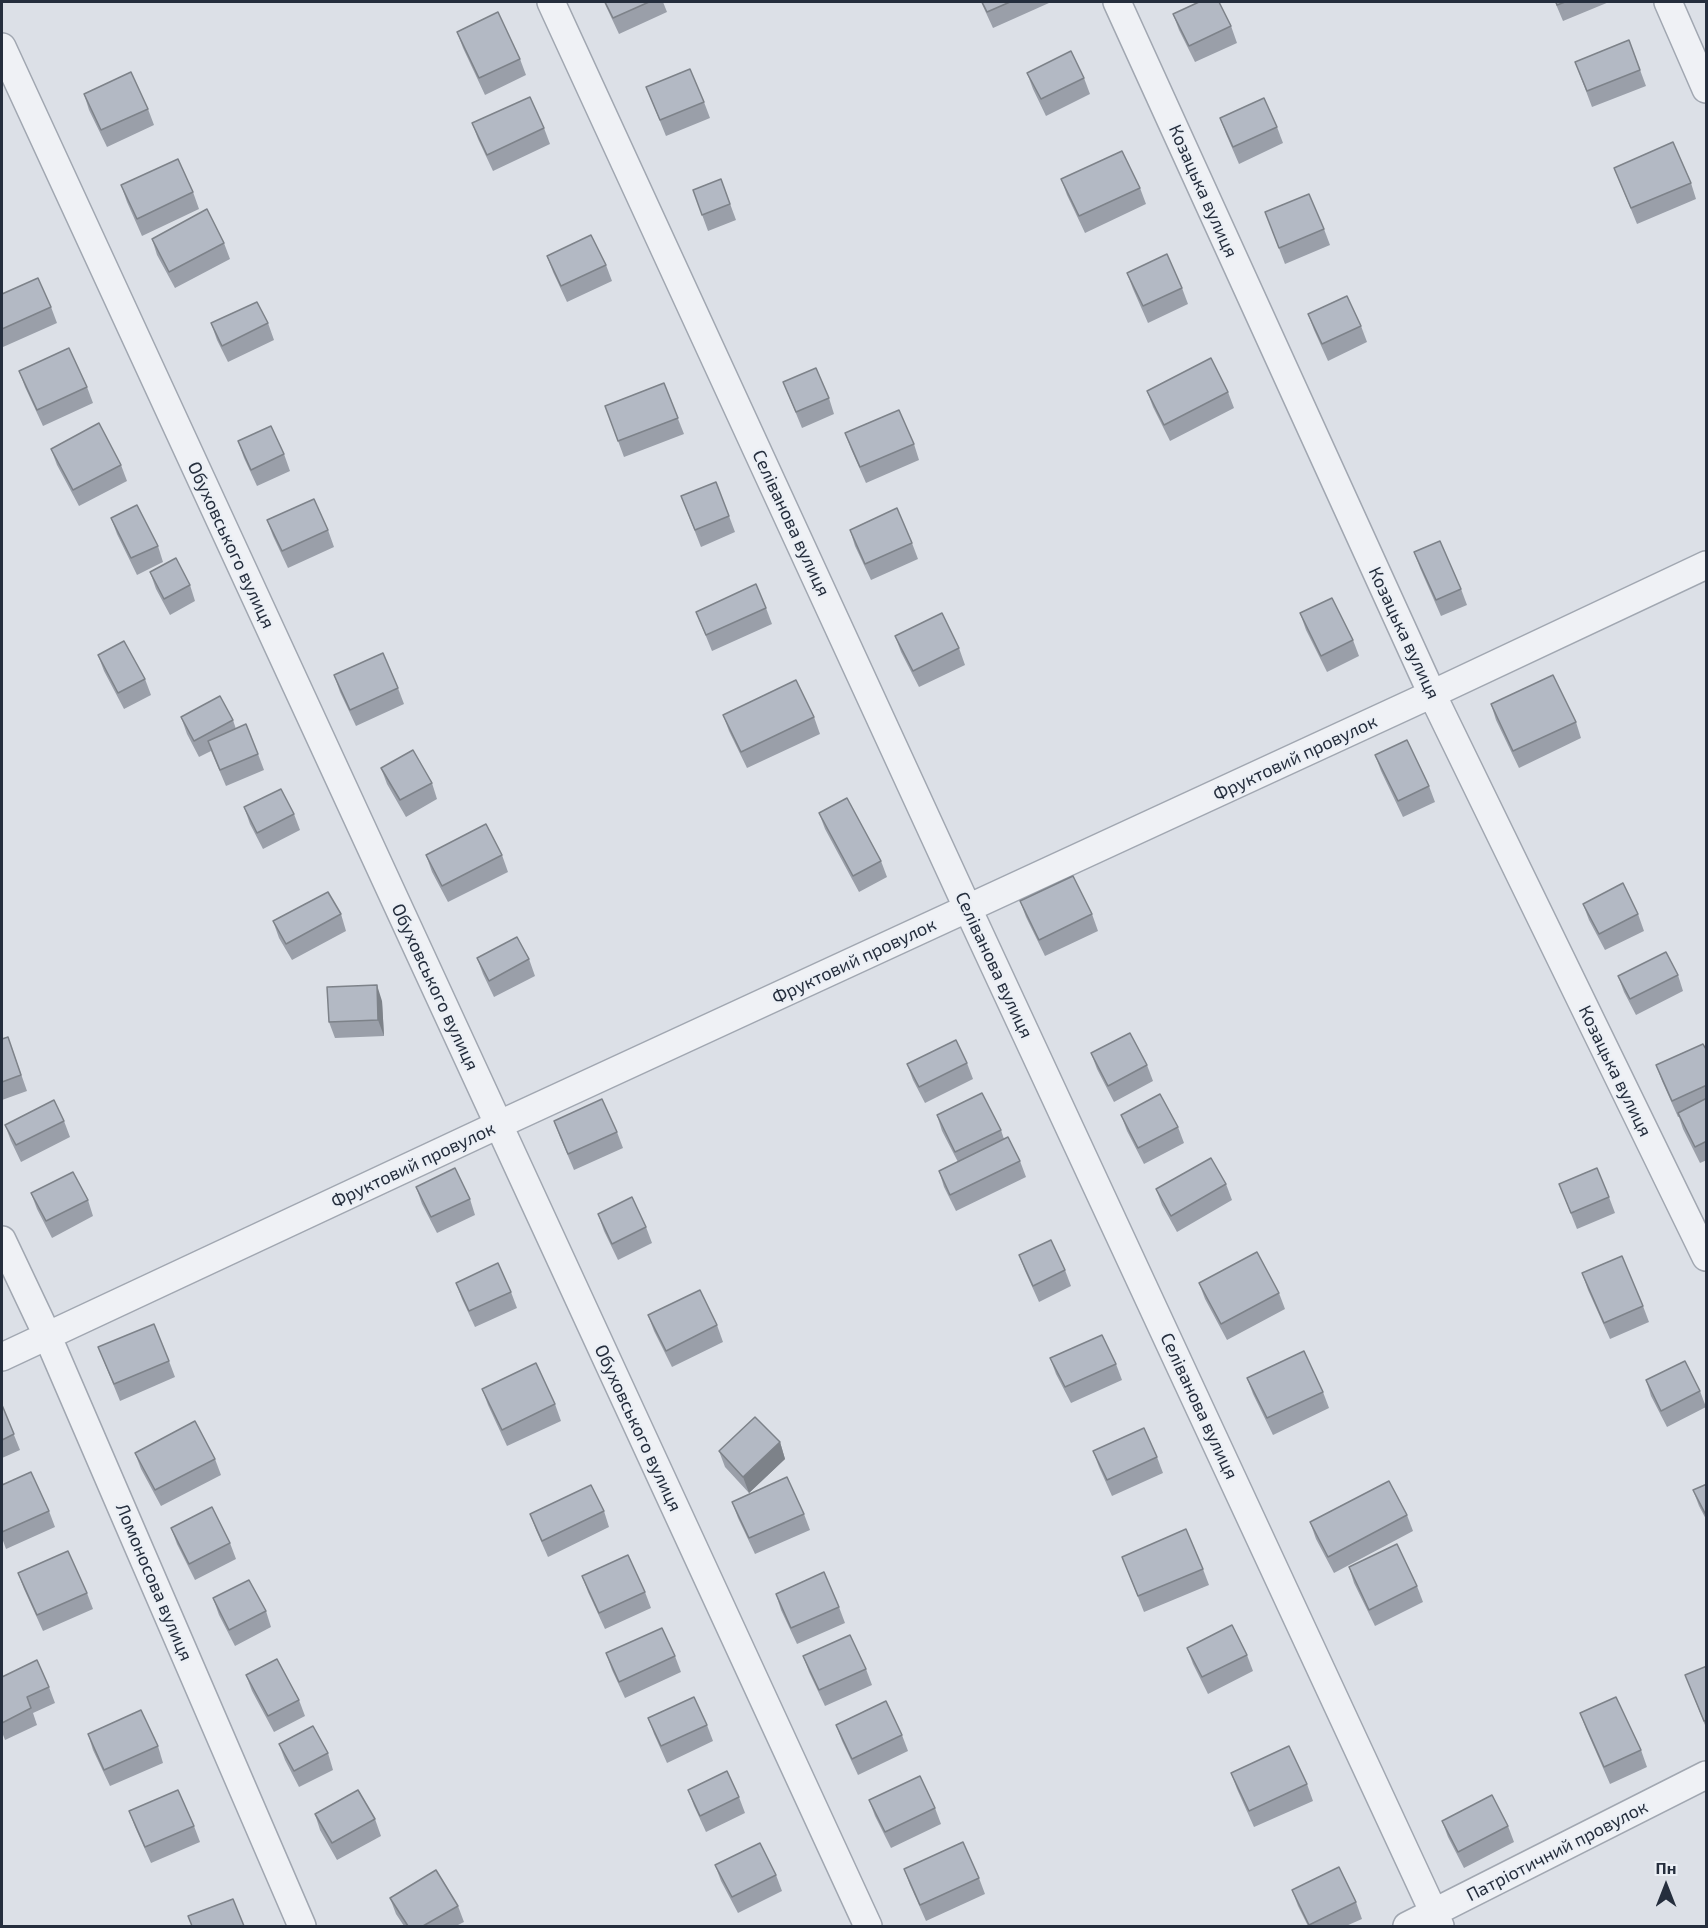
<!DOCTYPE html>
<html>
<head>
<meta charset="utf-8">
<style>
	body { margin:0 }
	#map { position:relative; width:1708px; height:1928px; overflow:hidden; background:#dce0e7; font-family:"Exo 2",sans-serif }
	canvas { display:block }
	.frame { position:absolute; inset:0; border:3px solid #252e3d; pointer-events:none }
	.north { position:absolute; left:1636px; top:1856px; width:60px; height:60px; -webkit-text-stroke:4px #ebeff5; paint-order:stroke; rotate:0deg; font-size:16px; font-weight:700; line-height:24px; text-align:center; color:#252e3d }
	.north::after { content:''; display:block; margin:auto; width:21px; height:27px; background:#252e3d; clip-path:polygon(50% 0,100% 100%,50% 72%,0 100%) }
</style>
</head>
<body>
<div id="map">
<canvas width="1708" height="1928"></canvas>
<div class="frame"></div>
<div class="north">Пн</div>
</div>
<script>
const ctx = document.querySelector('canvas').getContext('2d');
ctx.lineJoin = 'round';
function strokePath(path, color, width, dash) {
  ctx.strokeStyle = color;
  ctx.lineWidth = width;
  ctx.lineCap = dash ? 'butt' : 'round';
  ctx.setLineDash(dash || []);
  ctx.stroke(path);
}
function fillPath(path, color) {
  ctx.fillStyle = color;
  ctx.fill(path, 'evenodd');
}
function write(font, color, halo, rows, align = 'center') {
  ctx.font = font + ' "Exo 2",sans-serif';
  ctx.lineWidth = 4.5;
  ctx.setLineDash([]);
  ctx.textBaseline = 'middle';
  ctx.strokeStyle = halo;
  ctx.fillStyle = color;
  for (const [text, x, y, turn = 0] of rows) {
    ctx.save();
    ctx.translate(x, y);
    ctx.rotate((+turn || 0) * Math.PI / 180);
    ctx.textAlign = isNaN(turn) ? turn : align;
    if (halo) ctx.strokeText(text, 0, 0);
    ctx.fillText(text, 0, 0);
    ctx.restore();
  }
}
const street = new Path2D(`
	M 551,2 L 968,909 L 1440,1926
	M 1117,2 L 1432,694 L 1706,1257
	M 1668,2 L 1706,89
	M 2,47 L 868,1926
	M 2,1240 L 47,1335 L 302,1926
	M 2,1357 L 498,1125 L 1432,694 L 1706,565
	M 1407,1926 L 1706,1775`);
strokePath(street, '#a1a7b1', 30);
strokePath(street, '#eff1f5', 27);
fillPath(new Path2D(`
	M 604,2 L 663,2 L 667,12 L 619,34 Z
	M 981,2 L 1048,2 L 1049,3 L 993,28 Z
	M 1555,2 L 1609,2 L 1563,21 Z
	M 1173,14 L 1231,26 L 1237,43 L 1195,62 L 1179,30 Z
	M 457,32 L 520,59 L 526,75 L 485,95 L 463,48 Z
	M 1629,40 L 1646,86 L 1592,107 L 1575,62 Z
	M 1027,73 L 1084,78 L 1090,94 L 1046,116 L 1033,89 Z
	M 646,87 L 704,102 L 710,118 L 666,136 Z
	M 84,94 L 148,109 L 154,125 L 107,147 L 89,110 Z
	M 1220,118 L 1277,127 L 1283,143 L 1239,164 L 1226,134 Z
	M 472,123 L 544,128 L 550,144 L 493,171 L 478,139 Z
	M 1614,168 L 1691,183 L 1696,199 L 1637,224 Z
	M 721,179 L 736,220 L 708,231 L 693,190 Z
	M 1061,179 L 1140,188 L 1146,204 L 1085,233 L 1067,195 Z
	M 121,185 L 193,192 L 199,209 L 142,236 L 127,202 Z
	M 1265,212 L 1324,229 L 1330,245 L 1285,264 Z
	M 152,239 L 224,243 L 230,259 L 175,288 L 157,255 Z
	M 547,256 L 606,265 L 612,281 L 567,302 L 553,272 Z
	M 1127,273 L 1182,288 L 1188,304 L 1148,323 L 1133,289 Z
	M 2,294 L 51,307 L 57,323 L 3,347 L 2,343 Z
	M 1308,314 L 1361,326 L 1367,342 L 1328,361 L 1314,330 Z
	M 211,323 L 268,323 L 274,340 L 228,362 L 217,340 Z
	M 19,371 L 87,387 L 93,403 L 43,426 L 25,387 Z
	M 783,382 L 829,398 L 834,414 L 802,428 Z
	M 664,383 L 684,434 L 624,457 L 605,406 Z
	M 1147,391 L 1228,392 L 1234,408 L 1170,441 L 1153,407 Z
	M 845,433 L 914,444 L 919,460 L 866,483 L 851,449 Z
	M 238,441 L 284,454 L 290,471 L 257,486 L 244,458 Z
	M 51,449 L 121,465 L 127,481 L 79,506 L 57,465 Z
	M 681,496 L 729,516 L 735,532 L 701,547 Z
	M 111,518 L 158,546 L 163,562 L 137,575 L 117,534 Z
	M 267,520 L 328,530 L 334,547 L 288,568 L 273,536 Z
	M 850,530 L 912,543 L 918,559 L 871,580 L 855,546 Z
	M 1414,552 L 1461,589 L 1467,605 L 1441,616 L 1420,568 Z
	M 150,572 L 190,585 L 195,601 L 170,615 L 156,589 Z
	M 766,608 L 772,624 L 712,651 L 696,612 Z
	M 1300,613 L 1353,640 L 1359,656 L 1327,672 L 1306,630 Z
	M 895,636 L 959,648 L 965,665 L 919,687 L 901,652 Z
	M 98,655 L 145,679 L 151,695 L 124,709 L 104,671 Z
	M 334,675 L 398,688 L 404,704 L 356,726 L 340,692 Z
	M 1491,704 L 1576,722 L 1581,738 L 1519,768 L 1496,720 Z
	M 723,715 L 814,717 L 820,734 L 747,768 L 729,731 Z
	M 181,717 L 233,720 L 236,729 L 258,754 L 264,770 L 226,786 L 211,751 L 199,757 L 187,734 Z
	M 1375,755 L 1429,786 L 1435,802 L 1403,817 L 1381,771 Z
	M 381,768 L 432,783 L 437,799 L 406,817 L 387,784 Z
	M 244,807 L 294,814 L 300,830 L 263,849 L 250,824 Z
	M 819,813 L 881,861 L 887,877 L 859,892 L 825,829 Z
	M 426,855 L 502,855 L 508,872 L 448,902 L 432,872 Z
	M 1020,901 L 1092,914 L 1098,931 L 1045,956 L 1026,917 Z
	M 1583,904 L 1638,914 L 1644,931 L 1605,950 L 1589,920 Z
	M 341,914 L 346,931 L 292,960 L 279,938 L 273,921 Z
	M 477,958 L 529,959 L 535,976 L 494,997 L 483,974 Z
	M 1678,975 L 1683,991 L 1636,1015 L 1624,992 L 1618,976 Z
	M 382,1001 L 384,1036 L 335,1038 L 329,1022 Z
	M 8,1037 L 27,1091 L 2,1100 L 2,1039 Z
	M 1707,1051 L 1707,1160 L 1700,1163 L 1683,1129 L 1679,1117 L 1678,1117 L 1662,1081 L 1656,1065 Z
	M 1091,1053 L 1147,1065 L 1153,1081 L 1114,1102 L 1097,1069 Z
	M 967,1063 L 973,1079 L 925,1103 L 913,1080 L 907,1064 Z
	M 937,1115 L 1001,1130 L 1004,1139 L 1020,1161 L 1026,1177 L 956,1211 L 944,1187 L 939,1171 L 958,1162 L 942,1131 Z
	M 1121,1115 L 1178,1127 L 1184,1143 L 1144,1164 L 1127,1131 Z
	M 64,1121 L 70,1137 L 21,1162 L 11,1141 L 5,1125 Z
	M 554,1121 L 617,1132 L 623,1148 L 574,1170 L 560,1137 Z
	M 1226,1184 L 1232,1200 L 1177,1232 L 1162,1205 L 1156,1189 Z
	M 1559,1184 L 1609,1197 L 1615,1213 L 1577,1229 Z
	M 416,1187 L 470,1199 L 475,1215 L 437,1233 L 422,1204 Z
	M 31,1193 L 88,1200 L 93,1216 L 52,1238 L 37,1209 Z
	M 598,1214 L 646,1227 L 652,1243 L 618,1260 L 604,1231 Z
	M 1019,1255 L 1065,1270 L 1071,1286 L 1039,1302 L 1025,1271 Z
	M 1582,1273 L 1643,1306 L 1649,1322 L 1610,1339 L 1588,1290 Z
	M 456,1283 L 511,1292 L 517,1308 L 475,1327 L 462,1299 Z
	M 1199,1283 L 1279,1293 L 1285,1309 L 1227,1340 L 1205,1299 Z
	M 648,1315 L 717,1325 L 723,1342 L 672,1367 L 654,1331 Z
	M 98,1347 L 169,1361 L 175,1377 L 120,1401 Z
	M 1050,1358 L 1116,1364 L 1122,1380 L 1071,1403 L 1056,1374 Z
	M 1247,1378 L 1323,1392 L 1329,1408 L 1273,1435 L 1253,1394 Z
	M 1646,1380 L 1700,1391 L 1706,1407 L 1667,1427 L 1651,1396 Z
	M 482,1389 L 555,1404 L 561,1421 L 507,1446 L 488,1405 Z
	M 2,1405 L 20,1450 L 2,1458 Z
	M 780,1442 L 785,1459 L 749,1493 L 725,1467 L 719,1451 Z
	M 1093,1451 L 1157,1457 L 1163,1473 L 1112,1496 L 1099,1467 Z
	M 135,1453 L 215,1459 L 221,1475 L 161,1506 L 141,1469 Z
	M 1707,1484 L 1707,1521 L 1699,1506 L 1693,1490 Z
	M 2,1485 L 49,1511 L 55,1527 L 6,1549 L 2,1538 Z
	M 732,1502 L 804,1514 L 810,1530 L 755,1554 L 738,1518 Z
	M 604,1511 L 609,1527 L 548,1557 L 536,1530 L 530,1514 Z
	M 1407,1515 L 1413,1531 L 1334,1573 L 1316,1539 L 1310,1522 Z
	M 171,1528 L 230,1543 L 236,1559 L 195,1580 L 177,1544 Z
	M 1122,1557 L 1203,1569 L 1209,1585 L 1144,1612 Z
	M 1349,1567 L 1417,1586 L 1423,1602 L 1375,1626 L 1354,1583 Z
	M 18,1573 L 87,1593 L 93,1609 L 43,1631 L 24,1589 Z
	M 582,1576 L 645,1592 L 651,1608 L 605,1629 L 588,1592 Z
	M 776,1594 L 839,1607 L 845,1623 L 797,1644 L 781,1610 Z
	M 213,1598 L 266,1611 L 271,1627 L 235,1646 L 219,1615 Z
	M 1187,1648 L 1247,1655 L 1253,1671 L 1208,1694 L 1193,1664 Z
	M 606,1653 L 675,1656 L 681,1672 L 625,1698 L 612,1670 Z
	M 803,1656 L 866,1669 L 872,1685 L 825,1706 L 809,1672 Z
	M 1707,1666 L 1707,1730 L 1685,1675 Z
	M 246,1675 L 299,1700 L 305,1716 L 274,1732 L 252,1691 Z
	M 2,1677 L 49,1687 L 55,1703 L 33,1713 L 37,1725 L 5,1740 L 2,1732 Z
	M 1580,1713 L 1641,1750 L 1647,1767 L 1610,1784 L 1586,1729 Z
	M 648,1718 L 707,1725 L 713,1741 L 667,1763 L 654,1734 Z
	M 836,1725 L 902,1735 L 908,1751 L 858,1775 L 842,1741 Z
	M 88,1734 L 158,1746 L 163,1763 L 110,1786 L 93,1750 Z
	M 279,1744 L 328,1753 L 333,1770 L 299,1787 L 285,1760 Z
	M 1231,1773 L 1307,1784 L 1313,1801 L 1254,1827 L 1237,1789 Z
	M 688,1790 L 739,1797 L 745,1813 L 706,1832 L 694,1806 Z
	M 869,1800 L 935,1808 L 941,1824 L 891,1848 L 875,1816 Z
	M 129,1811 L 194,1826 L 200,1842 L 151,1863 L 135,1827 Z
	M 315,1814 L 375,1819 L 381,1836 L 337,1860 L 320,1830 Z
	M 1442,1821 L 1508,1826 L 1514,1842 L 1464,1868 L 1448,1837 Z
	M 715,1865 L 776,1875 L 782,1891 L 738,1913 L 721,1881 Z
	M 904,1869 L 979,1878 L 985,1894 L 926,1921 L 910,1885 Z
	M 1292,1890 L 1356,1902 L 1362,1919 L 1346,1926 L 1308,1926 L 1298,1906 Z
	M 390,1898 L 458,1906 L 464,1922 L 456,1926 L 404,1926 L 396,1914 Z`), '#9a9fa9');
fillPath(new Path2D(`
	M 377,985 L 382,1001 L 384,1036 L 378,1020 Z
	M 780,1442 L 785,1459 L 749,1493 L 743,1477 Z`), '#7d8289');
const building = new Path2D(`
	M 605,2 L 649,2 L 613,18 Z
	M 982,2 L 1010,2 L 987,12 Z
	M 1199,2 L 1219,2 L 1231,26 L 1189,46 L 1173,14 Z
	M 1556,2 L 1565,2 L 1557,5 Z
	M 498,12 L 520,59 L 479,78 L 457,32 Z
	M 1629,40 L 1640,70 L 1587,91 L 1575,62 Z
	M 1071,51 L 1084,78 L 1041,99 L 1027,73 Z
	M 690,69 L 704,102 L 660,120 L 646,87 Z
	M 131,72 L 148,109 L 101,130 L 84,94 Z
	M 530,97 L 544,128 L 487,155 L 472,123 Z
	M 1264,98 L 1277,127 L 1233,147 L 1220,118 Z
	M 1673,142 L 1691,183 L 1631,208 L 1614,168 Z
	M 1122,151 L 1140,188 L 1079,216 L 1061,179 Z
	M 178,159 L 193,192 L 137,219 L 121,185 Z
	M 721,179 L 730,204 L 702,215 L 693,190 Z
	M 1309,194 L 1324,229 L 1279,248 L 1265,212 Z
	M 207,209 L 224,243 L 169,272 L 152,239 Z
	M 591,235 L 606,265 L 561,286 L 547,256 Z
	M 1167,254 L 1182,288 L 1143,306 L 1127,273 Z
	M 38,278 L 51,307 L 2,329 L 2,294 Z
	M 1347,296 L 1361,326 L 1322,344 L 1308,314 Z
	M 257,302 L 268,323 L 222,346 L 211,323 Z
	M 69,348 L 87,387 L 37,410 L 19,371 Z
	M 1211,358 L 1228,392 L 1164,425 L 1147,391 Z
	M 816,368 L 829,398 L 796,412 L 783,382 Z
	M 664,383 L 678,418 L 618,441 L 605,406 Z
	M 899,410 L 914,444 L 860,467 L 845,433 Z
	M 99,423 L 121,465 L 73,490 L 51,449 Z
	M 271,426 L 284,454 L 251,470 L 238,441 Z
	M 716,482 L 729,516 L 695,530 L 681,496 Z
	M 314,499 L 328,530 L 282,551 L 267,520 Z
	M 137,505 L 158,546 L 131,558 L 111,518 Z
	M 897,508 L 912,543 L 865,564 L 850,530 Z
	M 1440,541 L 1461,589 L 1436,600 L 1414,552 Z
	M 176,558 L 190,585 L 164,599 L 150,572 Z
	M 756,584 L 766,608 L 706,635 L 696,612 Z
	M 1332,598 L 1353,640 L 1321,656 L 1300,613 Z
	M 942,613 L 959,648 L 913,671 L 895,636 Z
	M 124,641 L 145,679 L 118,693 L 98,655 Z
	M 383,653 L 398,688 L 350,710 L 334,675 Z
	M 1553,675 L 1576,722 L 1513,751 L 1491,704 Z
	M 796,680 L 814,717 L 741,752 L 723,715 Z
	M 220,696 L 233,720 L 194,741 L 181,717 Z
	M 246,724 L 258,754 L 220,770 L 208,741 Z
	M 1407,740 L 1429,786 L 1398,801 L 1375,755 Z
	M 413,750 L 432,783 L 400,800 L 381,768 Z
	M 281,789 L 294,814 L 257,833 L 244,807 Z
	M 847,798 L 881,861 L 853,876 L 819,813 Z
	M 486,824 L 502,855 L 442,886 L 426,855 Z
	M 1073,876 L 1092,914 L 1039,940 L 1020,901 Z
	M 1623,883 L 1638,914 L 1599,934 L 1583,904 Z
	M 328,892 L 341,914 L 286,944 L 273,921 Z
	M 517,937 L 529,959 L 489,981 L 477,958 Z
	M 1666,952 L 1678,975 L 1630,999 L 1618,976 Z
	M 377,985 L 378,1020 L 329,1022 L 327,987 Z
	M 1130,1033 L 1147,1065 L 1108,1086 L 1091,1053 Z
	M 8,1037 L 21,1075 L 2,1082 L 2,1039 Z
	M 956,1040 L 967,1063 L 919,1087 L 907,1064 Z
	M 1703,1044 L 1707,1051 L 1707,1085 L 1672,1101 L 1656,1065 Z
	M 982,1093 L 1001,1130 L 955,1152 L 937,1115 Z
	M 1160,1094 L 1178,1127 L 1138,1148 L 1121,1115 Z
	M 1707,1098 L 1707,1141 L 1695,1147 L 1678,1113 Z
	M 602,1099 L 617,1132 L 568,1154 L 554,1121 Z
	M 54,1100 L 64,1121 L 16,1145 L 5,1125 Z
	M 1008,1137 L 1020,1161 L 950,1195 L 939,1171 Z
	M 1211,1158 L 1226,1184 L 1171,1216 L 1156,1189 Z
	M 455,1168 L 470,1199 L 431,1217 L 416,1187 Z
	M 1597,1168 L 1609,1197 L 1571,1213 L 1559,1184 Z
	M 73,1172 L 88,1200 L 46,1221 L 31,1193 Z
	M 632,1197 L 646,1227 L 612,1244 L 598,1214 Z
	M 1051,1240 L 1065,1270 L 1033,1286 L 1019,1255 Z
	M 1257,1252 L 1279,1293 L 1221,1324 L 1199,1283 Z
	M 1622,1256 L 1643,1306 L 1604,1323 L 1582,1273 Z
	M 498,1263 L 511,1292 L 469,1311 L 456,1283 Z
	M 700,1290 L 717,1325 L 666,1351 L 648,1315 Z
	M 154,1324 L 169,1361 L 114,1384 L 98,1347 Z
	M 1102,1335 L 1116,1364 L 1065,1387 L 1050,1358 Z
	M 1304,1351 L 1323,1392 L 1267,1418 L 1247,1378 Z
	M 1685,1361 L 1700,1391 L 1661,1411 L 1646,1380 Z
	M 536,1363 L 555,1404 L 502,1430 L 482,1389 Z
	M 2,1405 L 14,1434 L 2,1440 Z
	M 755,1417 L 780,1442 L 743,1477 L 719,1451 Z
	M 195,1421 L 215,1459 L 155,1490 L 135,1453 Z
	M 1144,1428 L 1157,1457 L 1107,1480 L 1093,1451 Z
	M 31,1472 L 49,1511 L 2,1532 L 2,1485 Z
	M 787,1477 L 804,1514 L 749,1538 L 732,1502 Z
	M 1389,1481 L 1407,1515 L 1328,1557 L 1310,1522 Z
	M 1707,1484 L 1707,1517 L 1693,1490 Z
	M 591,1485 L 604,1511 L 542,1541 L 530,1514 Z
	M 212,1507 L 230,1543 L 189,1564 L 171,1528 Z
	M 1186,1529 L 1203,1569 L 1138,1596 L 1122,1557 Z
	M 1397,1544 L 1417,1586 L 1369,1610 L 1349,1567 Z
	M 68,1551 L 87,1593 L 37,1615 L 18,1573 Z
	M 628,1555 L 645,1592 L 599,1613 L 582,1576 Z
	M 824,1572 L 839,1607 L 791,1628 L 776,1594 Z
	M 249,1580 L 266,1611 L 229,1630 L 213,1598 Z
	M 1232,1625 L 1247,1655 L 1202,1677 L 1187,1648 Z
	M 662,1628 L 675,1656 L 619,1682 L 606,1653 Z
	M 850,1635 L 866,1669 L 819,1690 L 803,1656 Z
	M 277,1659 L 299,1700 L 268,1716 L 246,1675 Z
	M 37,1660 L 49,1687 L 27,1697 L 31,1708 L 2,1723 L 2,1677 Z
	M 1707,1666 L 1707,1720 L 1704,1721 L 1685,1675 Z
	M 694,1697 L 707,1725 L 661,1746 L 648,1718 Z
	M 1616,1697 L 1641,1750 L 1604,1767 L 1580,1713 Z
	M 886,1701 L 902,1735 L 852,1759 L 836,1725 Z
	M 141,1710 L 158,1746 L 104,1770 L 88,1734 Z
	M 313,1726 L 328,1753 L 294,1771 L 279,1744 Z
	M 1289,1746 L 1307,1784 L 1249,1811 L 1231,1773 Z
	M 727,1771 L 739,1797 L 700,1816 L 688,1790 Z
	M 920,1776 L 935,1808 L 885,1832 L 869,1800 Z
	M 178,1790 L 194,1826 L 145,1847 L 129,1811 Z
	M 358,1790 L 375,1819 L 332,1843 L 315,1814 Z
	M 1492,1795 L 1508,1826 L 1458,1852 L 1442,1821 Z
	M 963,1842 L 979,1878 L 920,1905 L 904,1869 Z
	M 760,1843 L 776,1875 L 732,1897 L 715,1865 Z
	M 1339,1867 L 1356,1902 L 1309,1925 L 1292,1890 Z
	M 436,1870 L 458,1906 L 423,1926 L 408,1926 L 390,1898 Z
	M 233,1899 L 244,1926 L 192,1926 L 188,1916 Z`);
fillPath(building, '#b3b9c4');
strokePath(building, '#7d8289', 1.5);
write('18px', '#252e3d', '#ebeff5', [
	["Козацька вулиця",1203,191,66],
	["Селіванова вулиця",791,523,65],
	["Обуховського вулиця",231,545,65],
	["Козацька вулиця",1404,633,65],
	["Фруктовий провулок",1295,758,-25],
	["Фруктовий провулок",854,961,-25],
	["Селіванова вулиця",994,965,65],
	["Обуховського вулиця",435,987,65],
	["Козацька вулиця",1615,1071,64],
	["Фруктовий провулок",413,1165,-25],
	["Селіванова вулиця",1199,1406,65],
	["Обуховського вулиця",638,1428,65],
	["Ломоносова вулиця",154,1582,67],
	["Патріотичний провулок",1557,1851,-27]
]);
</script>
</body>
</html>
